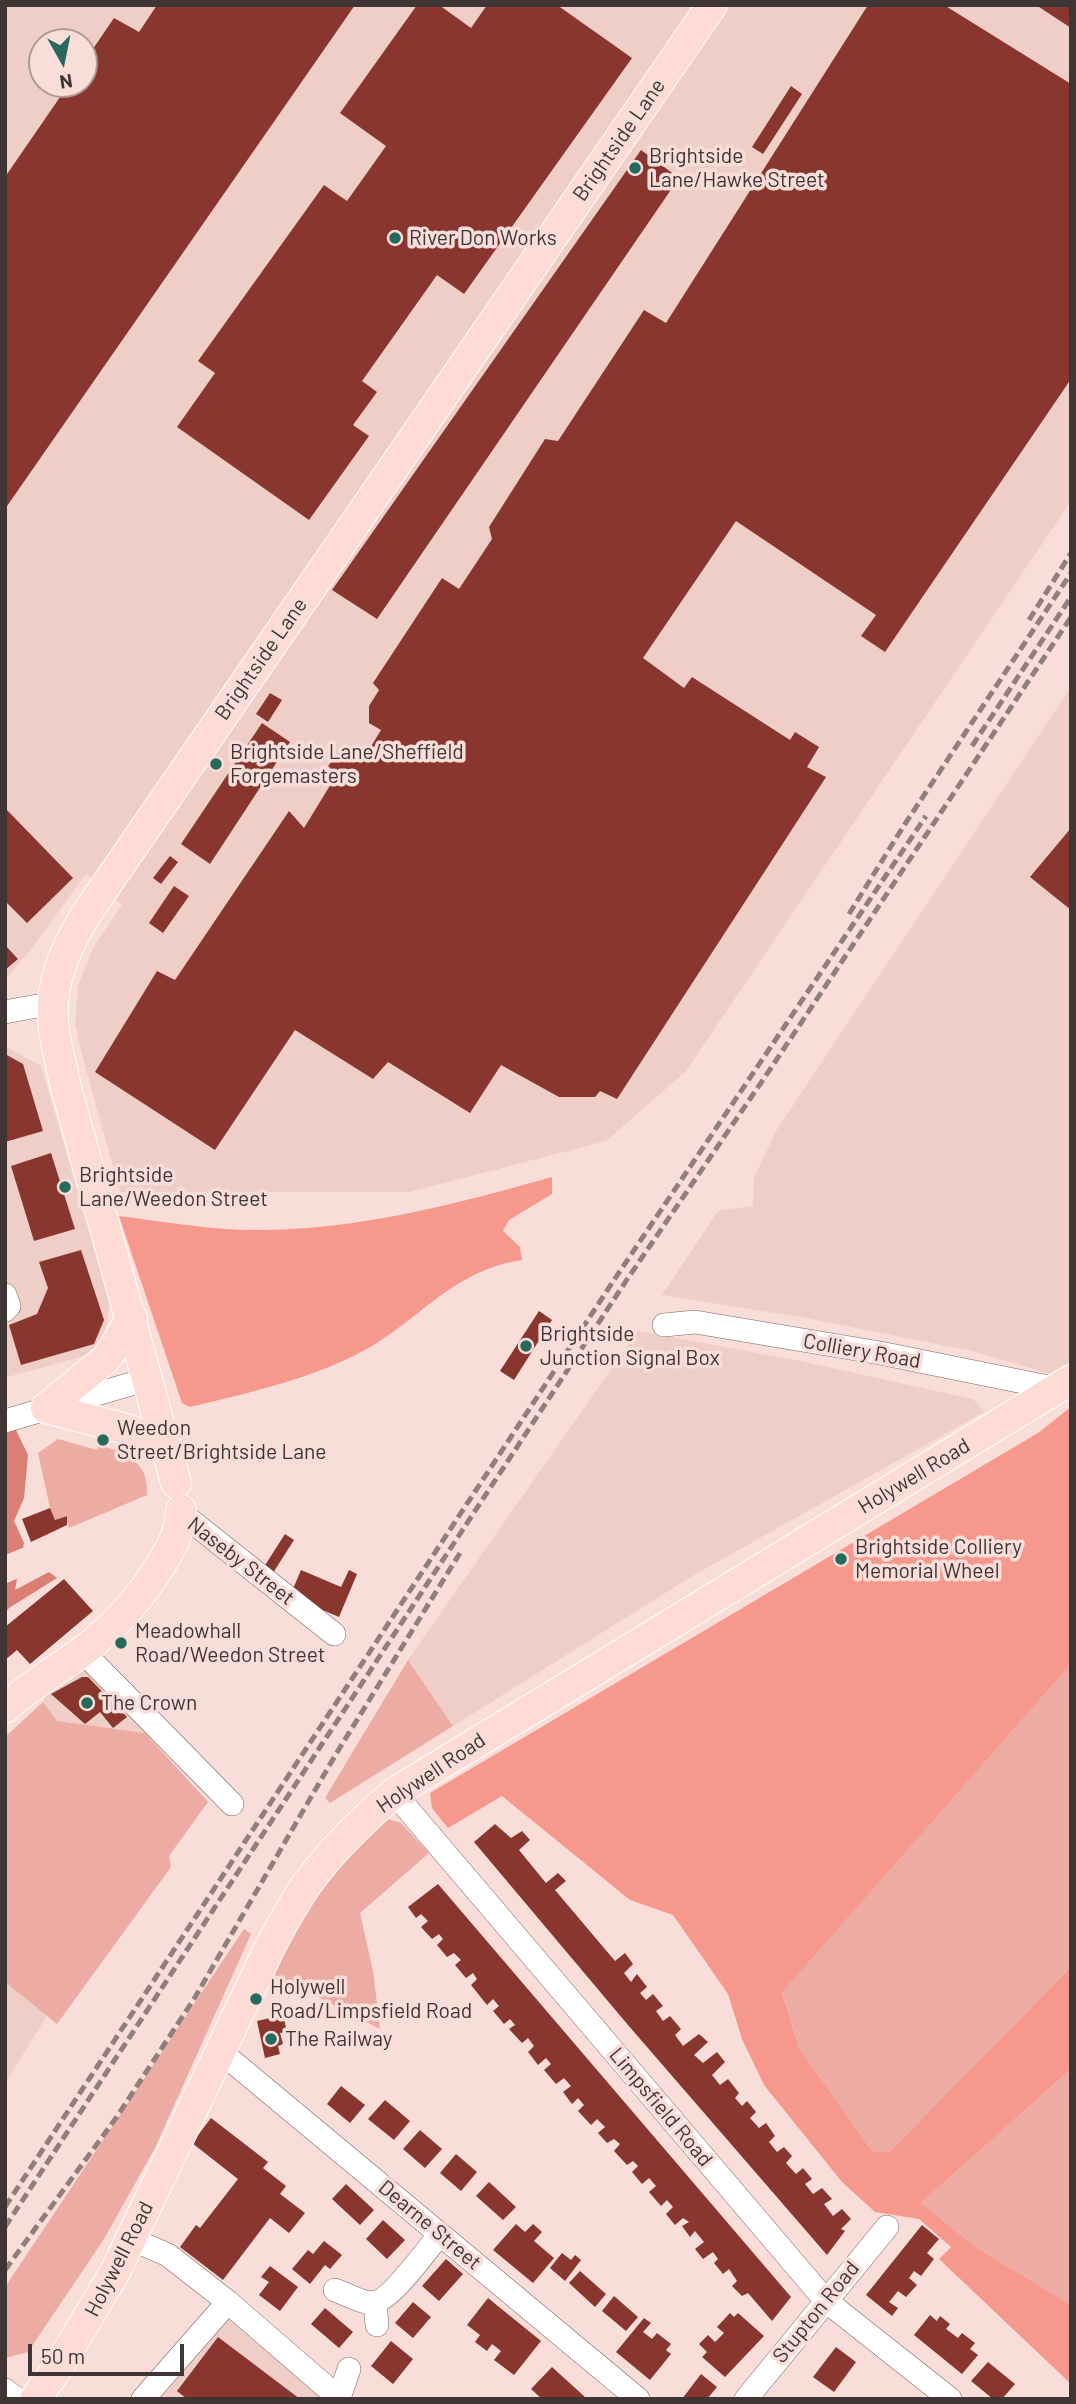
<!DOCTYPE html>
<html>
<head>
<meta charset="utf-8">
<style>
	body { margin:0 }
	#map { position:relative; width:1076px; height:2404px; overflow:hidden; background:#f8ddd9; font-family:Barlow,sans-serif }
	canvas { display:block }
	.frame { position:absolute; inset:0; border:7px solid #3f3534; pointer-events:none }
	.north { position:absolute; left:28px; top:28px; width:70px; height:70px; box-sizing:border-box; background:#f8ddd9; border:2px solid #ae9a97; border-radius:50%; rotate:171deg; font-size:19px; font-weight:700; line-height:28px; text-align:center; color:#3f3534 }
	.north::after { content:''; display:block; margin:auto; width:24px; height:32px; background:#256a5c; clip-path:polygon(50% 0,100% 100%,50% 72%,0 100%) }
	.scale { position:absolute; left:28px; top:2344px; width:156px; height:32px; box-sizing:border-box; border:4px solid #3f3534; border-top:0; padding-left:9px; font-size:21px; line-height:24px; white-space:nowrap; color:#3f3534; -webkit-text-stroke:5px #f8ddd9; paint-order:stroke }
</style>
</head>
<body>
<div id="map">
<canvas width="1076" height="2404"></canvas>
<div class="frame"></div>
<div class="north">N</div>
<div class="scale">50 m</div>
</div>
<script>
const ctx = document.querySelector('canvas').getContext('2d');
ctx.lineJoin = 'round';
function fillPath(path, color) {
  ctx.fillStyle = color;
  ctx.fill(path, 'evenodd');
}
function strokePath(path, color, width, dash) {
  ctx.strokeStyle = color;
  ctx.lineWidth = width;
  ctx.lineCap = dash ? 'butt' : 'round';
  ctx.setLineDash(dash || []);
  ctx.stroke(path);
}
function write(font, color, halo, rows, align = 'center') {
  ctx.font = font + ' Barlow,sans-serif';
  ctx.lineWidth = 7;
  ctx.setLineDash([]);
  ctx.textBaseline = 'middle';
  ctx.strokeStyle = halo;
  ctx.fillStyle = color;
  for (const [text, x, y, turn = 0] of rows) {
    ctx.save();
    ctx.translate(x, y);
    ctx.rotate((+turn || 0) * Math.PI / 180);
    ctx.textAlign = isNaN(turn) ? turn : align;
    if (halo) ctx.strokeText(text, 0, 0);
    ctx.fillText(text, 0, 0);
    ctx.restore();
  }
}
fillPath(new Path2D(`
	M 5,5 L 1071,5 L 1071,501 L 686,1071 L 606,1141 L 409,1192 L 120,1192 L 84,1062 L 75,1024 L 78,986 L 93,948 L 122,905 L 86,874 L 31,949 L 5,980 ZM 42,42 L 84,42 L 84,84 L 42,84 Z
	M 1071,687 L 1071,1386 L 1051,1374 L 972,1351 L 800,1317 L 662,1295 L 718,1211 L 753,1206 L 754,1178 L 776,1131 Z
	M 5,1046 L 41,1066 L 110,1303 L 105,1335 L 89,1355 L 7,1377 Z
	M 638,1331 L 795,1360 L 973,1399 L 984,1412 L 694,1575 L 453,1726 L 408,1660 Z
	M 104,1664 L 159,1720 L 145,1733 L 56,1721 L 43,1702 L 47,1694 L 80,1670 Z
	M 5,1982 L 47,2016 L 5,2083 Z
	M 224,2297 L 353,2399 L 135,2399 Z`), '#efcec8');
fillPath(new Path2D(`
	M 58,1439 L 97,1450 L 99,1445 C 115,1449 141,1459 145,1477 C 147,1483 147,1489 147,1495 L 69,1528 L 66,1516 L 55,1520 L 50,1508 L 38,1453 Z
	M 408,1660 L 453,1726 L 330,1803 L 325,1798 Z
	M 1071,1664 L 1071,1967 L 891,2152 L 872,2151 L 799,2048 L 782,1991 Z
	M 43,1702 L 57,1721 L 145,1733 L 208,1802 L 169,1856 L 171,1867 L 57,2024 L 5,1982 L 5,1737 Z
	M 388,1819 L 401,1823 L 429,1853 L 360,1913 L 373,1971 L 380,2029 L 273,1974 L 290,1933 L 320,1886 L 370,1827 Z
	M 244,1929 L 251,1934 L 155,2148 L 104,2239 L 28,2352 L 5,2358 L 5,2287 Z
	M 1071,2069 L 1071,2305 L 977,2248 L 921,2203 Z`), '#ecaca3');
fillPath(new Path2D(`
	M 552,1177 L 552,1194 L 509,1220 L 503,1231 L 520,1247 L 522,1260 C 455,1270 425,1314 372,1346 C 317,1378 251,1392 190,1407 L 182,1403 L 119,1216 C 165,1222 211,1230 258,1230 C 358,1230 456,1204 552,1177 Z
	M 1071,1407 L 1071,1664 L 782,1992 L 799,2048 L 872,2151 L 890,2152 L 1071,1967 L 1071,2069 L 921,2203 L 977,2248 L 1071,2305 L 1071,2384 L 939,2259 L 951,2247 L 919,2219 L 875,2212 L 842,2182 L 764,2085 L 742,2039 L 728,1994 L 673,1915 L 630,1900 L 502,1796 L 448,1828 L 432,1808 L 430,1793 L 1038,1433 Z`), '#f6988c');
fillPath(new Path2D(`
	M 5,1407 L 28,1455 L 24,1498 L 14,1521 L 24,1543 L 15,1590 L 49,1572 L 57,1578 L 9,1608 L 5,1613 Z`), '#da7f74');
fillPath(new Path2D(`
	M 27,1546 L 21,1577 L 5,1584 L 5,1555 Z`), '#f8ddd9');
fillPath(new Path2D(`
	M 157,5 L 355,5 L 5,509 L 5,177 L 69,84 L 84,84 L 84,62 L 114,18 L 139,32 Z
	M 417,5 L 439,5 L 471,28 L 487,5 L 557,5 L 632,58 L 464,294 L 437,275 L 362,381 L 377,392 L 353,425 L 369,436 L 309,520 L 177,427 L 215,373 L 198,361 L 324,185 L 347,201 L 386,146 L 340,113 Z
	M 868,5 L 944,5 L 1071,84 L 1071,379 L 885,652 L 861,636 L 876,615 L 736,521 L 643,658 L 684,688 L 692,677 L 790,740 L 795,732 L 819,747 L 807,767 L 826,777 L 617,1099 L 600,1091 L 595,1097 L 559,1097 L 501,1065 L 470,1113 L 388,1062 L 373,1079 L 295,1030 L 215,1150 L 95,1072 L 157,971 L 175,980 L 289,811 L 304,828 L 337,774 L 328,766 L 343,748 L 361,763 L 381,730 L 369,723 L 369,706 L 379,690 L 373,683 L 442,578 L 459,589 L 492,539 L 489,527 L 545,439 L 558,441 L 644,310 L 666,323 Z
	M 1036,5 L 1071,5 L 1071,28 Z
	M 791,86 L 802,94 L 763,154 L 752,147 Z
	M 641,150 L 679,178 L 377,619 L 332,590 Z
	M 270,693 L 282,700 L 268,722 L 256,714 Z
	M 262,723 L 290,742 L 210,864 L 181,844 Z
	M 5,808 L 73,878 L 27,923 L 5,901 Z
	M 1071,828 L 1071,910 L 1030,877 Z
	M 170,856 L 178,862 L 161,884 L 153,878 Z
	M 174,886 L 189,896 L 163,933 L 149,923 Z
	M 5,945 L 18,959 L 5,970 Z
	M 5,1054 L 23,1064 L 43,1131 L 5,1142 Z
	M 51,1153 L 75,1229 L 34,1241 L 11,1166 Z
	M 81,1250 L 104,1320 L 94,1344 L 21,1365 L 9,1325 L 37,1314 L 48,1288 L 39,1262 Z
	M 539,1311 L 552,1320 L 514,1380 L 500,1371 Z
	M 50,1508 L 55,1520 L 67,1516 L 67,1525 L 31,1542 L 22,1519 Z
	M 285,1534 L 294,1540 L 271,1576 L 262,1570 Z
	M 301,1570 L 341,1587 L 349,1570 L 357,1574 L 339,1617 L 290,1596 Z
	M 64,1579 L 93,1611 L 30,1664 L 17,1650 L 5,1660 L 5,1627 Z
	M 82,1677 L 88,1677 L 127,1717 L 113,1728 L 100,1712 L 85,1724 L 51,1694 Z
	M 495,1824 L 511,1838 L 522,1831 L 530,1840 L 519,1850 L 546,1883 L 558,1873 L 566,1881 L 555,1890 L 615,1961 L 625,1953 L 633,1964 L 624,1973 L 631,1982 L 637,1974 L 647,1987 L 640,1993 L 646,2000 L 653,1994 L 663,2006 L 656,2011 L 663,2021 L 670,2016 L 681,2029 L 675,2035 L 683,2046 L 699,2034 L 708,2042 L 694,2055 L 703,2063 L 717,2052 L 725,2062 L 712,2075 L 720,2085 L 728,2079 L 739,2093 L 735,2098 L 742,2106 L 747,2101 L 756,2112 L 750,2118 L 759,2128 L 766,2123 L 775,2136 L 769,2142 L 777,2152 L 784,2147 L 792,2156 L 786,2163 L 796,2174 L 803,2168 L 812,2179 L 805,2184 L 813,2194 L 822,2188 L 832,2199 L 824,2204 L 833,2216 L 842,2209 L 851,2219 L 841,2229 L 845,2231 L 827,2255 L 628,2025 L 474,1842 Z
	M 438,1884 L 791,2297 L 772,2321 L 748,2293 L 742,2296 L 732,2286 L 737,2281 L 729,2269 L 723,2274 L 714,2263 L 718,2259 L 713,2252 L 703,2259 L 695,2249 L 704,2242 L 695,2231 L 690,2237 L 682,2226 L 689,2222 L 683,2218 L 675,2225 L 666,2214 L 673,2207 L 667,2200 L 661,2206 L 649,2192 L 656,2186 L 649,2178 L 642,2184 L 632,2172 L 638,2166 L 633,2161 L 627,2165 L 614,2151 L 620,2144 L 614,2139 L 607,2143 L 598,2133 L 605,2127 L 597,2119 L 591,2125 L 578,2111 L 584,2105 L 578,2098 L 572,2104 L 563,2092 L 571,2086 L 564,2078 L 556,2084 L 544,2070 L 551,2064 L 546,2058 L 538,2065 L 528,2052 L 534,2046 L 528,2038 L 522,2043 L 509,2029 L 515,2025 L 510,2019 L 504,2024 L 493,2011 L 499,2006 L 493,1999 L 487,2005 L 471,1985 L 477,1979 L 473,1973 L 466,1978 L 455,1965 L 461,1960 L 454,1953 L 447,1957 L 437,1945 L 443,1939 L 439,1934 L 432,1939 L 421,1927 L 428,1921 L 421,1914 L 416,1918 L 408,1907 Z
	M 283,2015 L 287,2032 L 280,2033 L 283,2044 L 278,2046 L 280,2054 L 265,2058 L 257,2021 Z
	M 341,2086 L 365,2105 L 350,2123 L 327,2104 Z
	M 385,2100 L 410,2121 L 394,2140 L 368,2119 Z
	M 211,2118 L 268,2162 L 263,2168 L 286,2186 L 280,2194 L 305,2213 L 289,2233 L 270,2218 L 223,2280 L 180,2247 L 196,2225 L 200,2228 L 238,2179 L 192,2143 Z
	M 420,2130 L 442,2149 L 425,2168 L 403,2149 Z
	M 456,2154 L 477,2172 L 461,2191 L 440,2173 Z
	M 489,2182 L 516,2207 L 503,2220 L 476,2196 Z
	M 346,2184 L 374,2210 L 360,2225 L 332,2199 Z
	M 383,2220 L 405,2240 L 387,2259 L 366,2239 Z
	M 516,2224 L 525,2232 L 533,2224 L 542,2232 L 534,2241 L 554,2258 L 533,2283 L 493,2250 Z
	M 922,2225 L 939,2239 L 927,2253 L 934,2259 L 921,2276 L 914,2271 L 909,2278 L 917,2285 L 906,2297 L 898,2291 L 889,2302 L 898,2308 L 892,2316 L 866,2295 Z
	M 324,2241 L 342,2255 L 330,2269 L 325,2265 L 310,2284 L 292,2269 L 308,2250 L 313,2254 Z
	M 562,2253 L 571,2260 L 575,2255 L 581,2260 L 565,2281 L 550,2268 Z
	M 446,2259 L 463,2274 L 439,2301 L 422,2286 Z
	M 270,2266 L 298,2287 L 280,2311 L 259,2295 L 269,2282 L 261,2277 Z
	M 580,2271 L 606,2294 L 595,2307 L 569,2283 Z
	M 614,2296 L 638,2317 L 626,2331 L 602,2311 Z
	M 488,2298 L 541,2341 L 514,2375 L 494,2360 L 501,2351 L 492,2344 L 487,2351 L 475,2342 L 480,2335 L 467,2325 Z
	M 413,2302 L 431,2317 L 413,2338 L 395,2323 Z
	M 325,2308 L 353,2332 L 339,2348 L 311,2324 Z
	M 730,2313 L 734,2317 L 738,2313 L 764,2336 L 725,2377 L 702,2357 L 707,2352 L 699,2344 L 708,2335 L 715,2342 L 724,2333 L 717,2327 Z
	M 930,2315 L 937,2321 L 940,2316 L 950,2324 L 946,2329 L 958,2338 L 962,2333 L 975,2343 L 970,2349 L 978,2355 L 962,2374 L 914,2335 Z
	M 644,2318 L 651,2323 L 643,2332 L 652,2339 L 657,2333 L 671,2344 L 666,2350 L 671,2354 L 650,2380 L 616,2352 Z
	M 218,2337 L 300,2399 L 187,2399 L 177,2391 Z
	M 391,2341 L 413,2359 L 393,2384 L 371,2366 Z
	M 836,2347 L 856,2362 L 834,2392 L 813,2377 Z
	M 988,2362 L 1015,2384 L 1002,2399 L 993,2399 L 971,2381 Z
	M 552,2367 L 585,2397 L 584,2399 L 542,2399 L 531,2389 Z
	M 701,2374 L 717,2387 L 707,2399 L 682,2399 Z`), '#88362e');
const minor = new Path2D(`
	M 5,1012 L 53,1003
	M 5,1295 L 9,1306 L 5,1310
	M 664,1325 L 695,1322 L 880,1353 L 1058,1389
	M 5,1421 L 148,1379
	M 181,1513 L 334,1634
	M 82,1651 L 232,1804
	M 394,1793 L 826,2301 L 950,2399
	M 221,2052 L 638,2399
	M 131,2239 L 168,2255 L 228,2302 L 340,2399
	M 335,2290 C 346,2294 360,2302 371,2303 C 389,2304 428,2248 440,2234
	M 375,2302 L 377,2325
	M 5,2390 L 17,2399
	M 339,2398 L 349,2369
	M 143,2399 L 228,2302
	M 746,2399 L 887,2227`);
const major = new Path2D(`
	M 46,1408 L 130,1430 L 167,1447
	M 46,1408 L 107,1358 L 132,1318
	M 176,1483 L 65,1084 C 60,1058 51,1029 53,1003 C 55,969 73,934 91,907 L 712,5
	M 5,1708 C 28,1686 57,1671 83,1651 C 114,1627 141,1598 161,1564 C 172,1547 181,1530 181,1510
	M 35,2399 L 57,2369 L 115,2272 L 271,1945 C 283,1923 295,1900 310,1880 C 334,1847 364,1819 394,1793 L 1071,1380`);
strokePath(minor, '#7a6460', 24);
strokePath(major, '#fff', 32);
strokePath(minor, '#fff', 23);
strokePath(major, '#ffdbd6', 30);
strokePath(new Path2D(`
	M 1029,620 L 1071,553
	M 972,746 L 1071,597
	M 849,914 L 903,827 L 1071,573
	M 5,2207 L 616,1277 L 926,816
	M 5,2227 L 626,1281 L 771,1068 L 1071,617
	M 5,2270 L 116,2118 L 194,1999 L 336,1754 L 460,1553`), '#917f7d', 5, [10, 5]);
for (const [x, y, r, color] of [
	[635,168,7,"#256a5c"],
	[395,238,7,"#256a5c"],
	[216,764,7,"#256a5c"],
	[65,1187,7,"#256a5c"],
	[526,1346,7,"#256a5c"],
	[103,1440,7,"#256a5c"],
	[841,1559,7,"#256a5c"],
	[121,1643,7,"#256a5c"],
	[87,1703,7,"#256a5c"],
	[256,1999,7,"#256a5c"],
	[271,2039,7,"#256a5c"]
]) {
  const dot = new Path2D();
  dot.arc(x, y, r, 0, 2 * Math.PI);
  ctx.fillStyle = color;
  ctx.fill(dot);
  strokePath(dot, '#f8ddd9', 2.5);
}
write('21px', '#3f3534', '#f8ddd9', [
	["Brightside Lane",619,140,-55],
	["Brightside Lane",261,659,-55],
	["Colliery Road",862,1351,10],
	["Holywell Road",914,1476,-31],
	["Naseby Street",241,1561,38],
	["Holywell Road",431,1773,-34],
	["Limpsfield Road",661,2107,50],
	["Dearne Street",430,2225,40],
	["Holywell Road",119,2259,-63],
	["Stupton Road",816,2312,-51]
]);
write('21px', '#3f3534', '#f8ddd9', [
	["Brightside",649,156],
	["Lane/Hawke Street",649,180],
	["River Don Works",409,238],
	["Brightside Lane/Sheffield",230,752],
	["Forgemasters",230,776],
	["Brightside",79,1175],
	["Lane/Weedon Street",79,1199],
	["Brightside",540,1334],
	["Junction Signal Box",540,1358],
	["Weedon",117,1428],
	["Street/Brightside Lane",117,1452],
	["Brightside Colliery",855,1547],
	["Memorial Wheel",855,1571],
	["Meadowhall",135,1631],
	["Road/Weedon Street",135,1655],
	["The Crown",101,1703],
	["Holywell",270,1987],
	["Road/Limpsfield Road",270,2011],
	["The Railway",285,2039]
], 'left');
</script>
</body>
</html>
